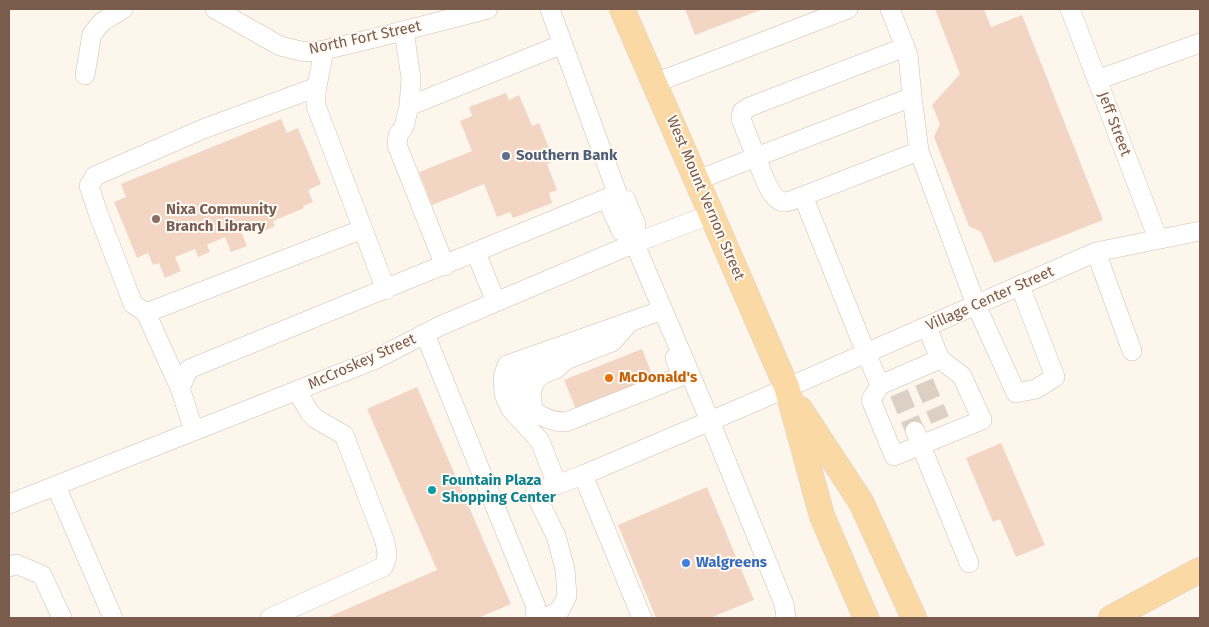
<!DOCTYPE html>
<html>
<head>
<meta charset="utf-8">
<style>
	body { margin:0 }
	#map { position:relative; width:1209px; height:627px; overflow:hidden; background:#fdf6ec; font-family:"Fira Sans",sans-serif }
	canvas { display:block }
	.frame { position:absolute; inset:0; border:10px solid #7a5c4d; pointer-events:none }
</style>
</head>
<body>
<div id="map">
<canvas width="1209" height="627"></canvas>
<div class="frame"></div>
</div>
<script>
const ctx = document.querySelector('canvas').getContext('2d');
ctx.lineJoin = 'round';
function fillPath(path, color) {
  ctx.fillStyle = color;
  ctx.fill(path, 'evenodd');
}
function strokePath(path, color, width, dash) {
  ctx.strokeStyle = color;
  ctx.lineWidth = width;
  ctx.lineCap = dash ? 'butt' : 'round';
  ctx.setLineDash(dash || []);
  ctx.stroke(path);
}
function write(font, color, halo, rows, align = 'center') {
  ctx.font = font + ' "Fira Sans",sans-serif';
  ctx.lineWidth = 4;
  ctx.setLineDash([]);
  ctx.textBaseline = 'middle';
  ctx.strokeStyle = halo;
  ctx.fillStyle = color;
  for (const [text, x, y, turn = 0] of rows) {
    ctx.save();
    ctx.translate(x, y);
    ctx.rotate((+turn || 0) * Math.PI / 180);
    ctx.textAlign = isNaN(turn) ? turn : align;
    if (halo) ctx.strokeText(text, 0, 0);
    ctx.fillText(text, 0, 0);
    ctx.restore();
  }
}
fillPath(new Path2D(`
	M 685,9 L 763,9 L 695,35 Z
	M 935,9 L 984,9 L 991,27 L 1022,15 L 1103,220 L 994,263 L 981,232 L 969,226 L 934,137 L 940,124 L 932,105 L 960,74 Z
	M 506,93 L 509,100 L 519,95 L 532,126 L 539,123 L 554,161 L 547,164 L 557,190 L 549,193 L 552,203 L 513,218 L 510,212 L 497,217 L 484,184 L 432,205 L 419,172 L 472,151 L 460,121 L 472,116 L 469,107 Z
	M 281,119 L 287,133 L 298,128 L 321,184 L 308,190 L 313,202 L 303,206 L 304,208 L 273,221 L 275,226 L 264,231 L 260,223 L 241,231 L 247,246 L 231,252 L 225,237 L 207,245 L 210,252 L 198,257 L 195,249 L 175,257 L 181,271 L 165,278 L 159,263 L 153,265 L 148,253 L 137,258 L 114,202 L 126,197 L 121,184 Z
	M 642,349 L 653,377 L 642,381 L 645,387 L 576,409 L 564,380 Z
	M 417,387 L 511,604 L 478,618 L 326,618 L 437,570 L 367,409 Z
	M 1001,443 L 1045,545 L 1016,557 L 1000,519 L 993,522 L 966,458 Z
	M 707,487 L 754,600 L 710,618 L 656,618 L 618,525 Z`), '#f3d5c3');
strokePath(new Path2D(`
	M 924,382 L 940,420
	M 899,393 L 915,431`), '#dcd0c4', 19, [19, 9]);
const minor = new Path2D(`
	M 215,9 L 280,46 L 305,52 L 324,50 L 379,37 L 488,9
	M 550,9 L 619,198
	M 1070,9 L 1158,239
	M 404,31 L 411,78 L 409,106 L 404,127 L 398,135 L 397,145 L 445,266
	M 324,50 L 316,92 L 316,106 L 386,290
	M 85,75 L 92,34 L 102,22 L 123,9
	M 1097,80 L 1200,43
	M 655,83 L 848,9
	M 912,97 L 919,151
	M 409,106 L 563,44
	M 698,180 L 756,157 L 741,119 L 742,112 L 749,107 L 905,47 L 890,9
	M 803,196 C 797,198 790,202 784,202 C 770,201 761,169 756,157 L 912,97 L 908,55 L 905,47
	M 619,198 L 626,200 L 636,225 L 631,235 L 621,231 L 611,208 Z
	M 631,235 L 710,421 L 784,604 L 786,618
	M 1096,252 L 1132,351
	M 476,253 L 496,302
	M 146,313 L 133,304 L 98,213 L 89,186 L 95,176 L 203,129 L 317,87
	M 927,327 L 940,359 L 880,385 L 866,353 L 803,196 L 919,151 L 976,305 L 1016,393 L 1036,389 L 1055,377 L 1020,286
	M 425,334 L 536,607 L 535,618
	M 566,360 C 560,359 553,358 547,359 C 530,363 510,375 518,395 C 520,400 527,405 531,409 C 542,418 552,422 566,422 L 682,376 L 675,358
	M 880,385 L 871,400 L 894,456 L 982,420 L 962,376 L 940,359
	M 180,388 L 146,313 L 363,229
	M 533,410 L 531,392 L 535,381 L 543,374 L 556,369 L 566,360 L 612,342 L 629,323
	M 194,431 L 180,388 L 189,369 L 617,194
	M 915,431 L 969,563
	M 583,475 L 642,618
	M 557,485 L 540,441 L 510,408 L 504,394 L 503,377 L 507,365 L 663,310
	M 56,486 L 113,618
	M 9,504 L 374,360 L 440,326 L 496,302 L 635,243 L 712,214
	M 9,567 L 16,564 L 42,575 L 62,618
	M 270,618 L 383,567 C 389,557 387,550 384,539 L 344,435 L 316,419 L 310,413 L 297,391
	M 546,618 L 560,610 L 567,596 L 565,569 L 556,536 L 535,493 L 583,475 L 757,401 L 1096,252 L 1200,231`);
const major = new Path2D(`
	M 622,9 L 787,388 L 822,516 L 866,618
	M 800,409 L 861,502 L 914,618
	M 1111,618 L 1200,570`);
strokePath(minor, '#d1beb0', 20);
strokePath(major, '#dad1cd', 26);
strokePath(minor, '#fff', 19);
strokePath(major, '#fbd9a5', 25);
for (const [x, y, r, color] of [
	[506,156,5,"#5c6f8a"],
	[156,219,5,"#8d6e63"],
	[609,378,5,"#e8710a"],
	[432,490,5,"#0f9aa8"],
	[686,563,5,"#3f7fe0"]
]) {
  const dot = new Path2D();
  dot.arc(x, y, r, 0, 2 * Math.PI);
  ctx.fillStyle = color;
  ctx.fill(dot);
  strokePath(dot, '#fffaf3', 2);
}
write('15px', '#7a5c4d', '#fffaf3', [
	["North Fort Street",365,38,-12],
	["Jeff Street",1114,124,69],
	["West Mount Vernon Street",705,198,67],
	["Village Center Street",990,299,-24],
	["McCroskey Street",362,362,-24]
]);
write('bold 15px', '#4e5e75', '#fffaf3', [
	["Southern Bank",516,156]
], 'left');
write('bold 15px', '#785e54', '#fffaf3', [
	["Nixa Community",166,210],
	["Branch Library",166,227]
], 'left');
write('bold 15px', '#c56008', '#fffaf3', [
	["McDonald's",619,378]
], 'left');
write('bold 15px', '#0d838f', '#fffaf3', [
	["Fountain Plaza",442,481],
	["Shopping Center",442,498]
], 'left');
write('bold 15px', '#366cbe', '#fffaf3', [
	["Walgreens",696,563]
], 'left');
</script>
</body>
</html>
